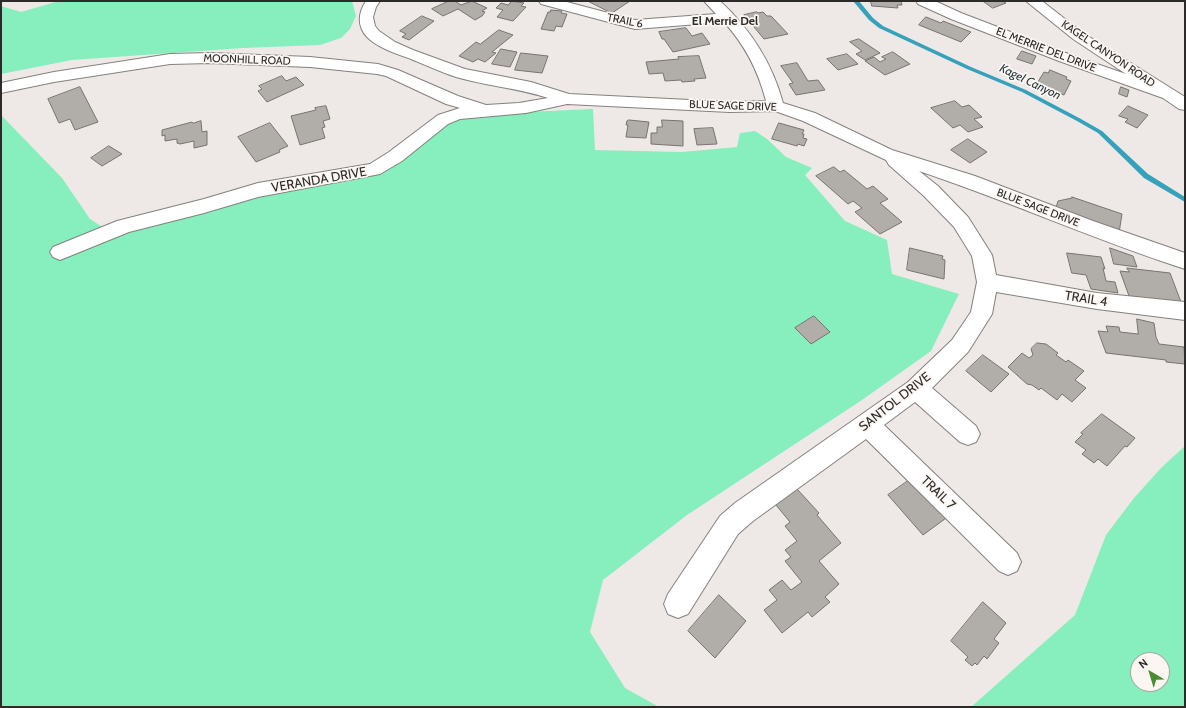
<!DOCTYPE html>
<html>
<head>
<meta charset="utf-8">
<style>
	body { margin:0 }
	#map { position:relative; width:1186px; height:708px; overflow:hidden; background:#eee9e6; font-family:Cabin,sans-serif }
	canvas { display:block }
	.frame { position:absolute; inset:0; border:2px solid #2d2b2a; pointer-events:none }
	.north { position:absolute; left:1130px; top:652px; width:40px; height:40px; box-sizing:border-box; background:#fcf6f3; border:1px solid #a9a5a3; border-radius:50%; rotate:322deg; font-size:11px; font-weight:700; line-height:16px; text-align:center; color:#2d2b2a }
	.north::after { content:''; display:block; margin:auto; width:14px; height:18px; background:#4a8c30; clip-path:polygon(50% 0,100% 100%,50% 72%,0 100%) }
</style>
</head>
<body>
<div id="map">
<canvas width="1186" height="708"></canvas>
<div class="frame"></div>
<div class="north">N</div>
</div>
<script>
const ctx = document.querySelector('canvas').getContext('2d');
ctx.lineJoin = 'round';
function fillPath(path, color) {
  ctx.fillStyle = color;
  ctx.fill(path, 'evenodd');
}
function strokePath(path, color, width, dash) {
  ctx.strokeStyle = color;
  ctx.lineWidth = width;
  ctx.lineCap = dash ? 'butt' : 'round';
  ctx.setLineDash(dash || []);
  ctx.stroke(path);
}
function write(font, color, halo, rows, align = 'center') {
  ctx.font = font + ' Cabin,sans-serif';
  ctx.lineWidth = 3.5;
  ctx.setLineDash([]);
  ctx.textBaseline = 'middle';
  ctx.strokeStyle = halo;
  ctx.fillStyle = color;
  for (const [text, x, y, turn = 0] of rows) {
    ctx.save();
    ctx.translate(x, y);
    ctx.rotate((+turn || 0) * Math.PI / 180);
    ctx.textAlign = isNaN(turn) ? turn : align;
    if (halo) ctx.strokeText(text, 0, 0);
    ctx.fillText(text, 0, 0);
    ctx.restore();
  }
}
fillPath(new Path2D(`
	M 59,1 L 352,1 L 356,16 L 350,29 L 341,38 L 320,45 L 243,48 L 72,60 L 1,74 L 1,6 L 21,12 Z
	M 593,109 L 595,150 L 682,152 L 737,147 L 740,133 L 755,131 L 767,139 L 786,157 L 812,168 L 805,175 L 845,221 L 887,240 L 892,274 L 959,294 L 931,351 L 862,400 L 687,515 L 603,580 L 590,632 L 625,688 L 659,707 L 1,707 L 1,115 L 62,178 L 90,219 L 116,236 L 276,193 L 358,179 L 377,173 L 445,125 L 462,119 L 481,114 Z
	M 1185,446 L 1185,707 L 971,707 L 1075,615 L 1106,535 L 1134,498 L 1162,467 ZM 1138,660 L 1162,660 L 1162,684 L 1138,684 Z`), '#87eebd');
fillPath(new Path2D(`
	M 853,1 L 859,1 L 873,18 L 883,26 L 971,67 L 1026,90 L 1081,119 L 1102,131 L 1148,174 L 1185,197 L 1185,202 L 1144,178 L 1098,133 L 1077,121 L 1022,92 L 967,69 L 879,28 L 869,20 Z`), '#35a1bb');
const building = new Path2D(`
	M 449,1 L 455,1 L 461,5 L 472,1 L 487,8 L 482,11 L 485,12 L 482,16 L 475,20 L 458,9 L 443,16 L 432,9 Z
	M 512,1 L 524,3 L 521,6 L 526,7 L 513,21 L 497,17 L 503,10 L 496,8 L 501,3 L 508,5 Z
	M 588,1 L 630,1 L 612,13 Z
	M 871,1 L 901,1 L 902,5 L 897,5 L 898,8 L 872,6 Z
	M 983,1 L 1002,1 L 1006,3 L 993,8 Z
	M 551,10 L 562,11 L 561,13 L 567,14 L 562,27 L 556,26 L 554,31 L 541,29 L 548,12 L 550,12 Z
	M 757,12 L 758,13 L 763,12 L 767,16 L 771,16 L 788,34 L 764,39 L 744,15 Z
	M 422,16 L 434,21 L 409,40 L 402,37 L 406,34 L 400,31 Z
	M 926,17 L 941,23 L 943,21 L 971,32 L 961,42 L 919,25 Z
	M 686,28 L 692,36 L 702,33 L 710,44 L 673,52 L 664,39 L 662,39 L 659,32 Z
	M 499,30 L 513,35 L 492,52 L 496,53 L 485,62 L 478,59 L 473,62 L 459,56 L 476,42 L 480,44 Z
	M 859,39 L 880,53 L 865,60 L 856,54 L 862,51 L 850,42 Z
	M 501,49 L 517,52 L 510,67 L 492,64 Z
	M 1022,51 L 1036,56 L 1032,64 L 1017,59 Z
	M 893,52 L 910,64 L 885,75 L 865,61 L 874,57 L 880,62 L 886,59 L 882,57 Z
	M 521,53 L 548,56 L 542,73 L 515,70 Z
	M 847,54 L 858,64 L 838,70 L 827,59 Z
	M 699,56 L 706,78 L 694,79 L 695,81 L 682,82 L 681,80 L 665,81 L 663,73 L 649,74 L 646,62 L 679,59 L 678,57 Z
	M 797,63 L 808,81 L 818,80 L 825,90 L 796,95 L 789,84 L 793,83 L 781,66 Z
	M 1050,70 L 1067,77 L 1066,79 L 1071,81 L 1064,95 L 1036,85 L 1044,72 L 1048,73 Z
	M 282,76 L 286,81 L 296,77 L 304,85 L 267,102 L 258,91 L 262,89 L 259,86 Z
	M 80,87 L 98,122 L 75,130 L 70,119 L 59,123 L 48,99 Z
	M 1121,87 L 1129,90 L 1127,97 L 1119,94 Z
	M 955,101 L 962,107 L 969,105 L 982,117 L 974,119 L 983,127 L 968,132 L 960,125 L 953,128 L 931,108 Z
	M 326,106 L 330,119 L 323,121 L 325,127 L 322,128 L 325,138 L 300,145 L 291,116 L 316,110 L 315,108 Z
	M 1128,106 L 1148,115 L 1137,128 L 1125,122 L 1128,119 L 1119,116 Z
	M 629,120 L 649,122 L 646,138 L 626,137 L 628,125 L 626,125 L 627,121 Z
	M 662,120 L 683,121 L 683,146 L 651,144 L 651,133 L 657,133 L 657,127 L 662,127 Z
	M 201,121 L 202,132 L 207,131 L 207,145 L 194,148 L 194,141 L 180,144 L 177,143 L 177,139 L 165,141 L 165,135 L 162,136 L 162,130 L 192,122 L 193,123 Z
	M 270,123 L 288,146 L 279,150 L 280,152 L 256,162 L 238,137 Z
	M 779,123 L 804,130 L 802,134 L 804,134 L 803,138 L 807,139 L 804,146 L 798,144 L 797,146 L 772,139 Z
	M 713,128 L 717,144 L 697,145 L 694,129 Z
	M 968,139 L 987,152 L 970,163 L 951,150 Z
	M 109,146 L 122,154 L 102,166 L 91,158 Z
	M 834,167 L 840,172 L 844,170 L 867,189 L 873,186 L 888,199 L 880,203 L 902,222 L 880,234 L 855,212 L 862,208 L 853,201 L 848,204 L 816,176 Z
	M 1072,197 L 1122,214 L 1119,233 L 1055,211 L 1058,201 L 1072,198 Z
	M 910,248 L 943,256 L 942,259 L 945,260 L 944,279 L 907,270 Z
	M 1110,248 L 1133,256 L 1137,267 L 1114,264 Z
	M 1067,253 L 1101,257 L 1105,269 L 1103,268 L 1106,281 L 1115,282 L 1118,293 L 1091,289 L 1086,275 L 1072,273 Z
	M 1127,268 L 1170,273 L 1181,302 L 1129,296 L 1120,271 L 1129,272 Z
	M 814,316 L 830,332 L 811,344 L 795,328 Z
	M 1137,319 L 1154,323 L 1156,337 L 1159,344 L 1184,347 L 1185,364 L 1166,362 L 1166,360 L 1106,353 L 1098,331 L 1108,332 L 1106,326 L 1119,327 L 1120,332 L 1138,334 Z
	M 1037,343 L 1046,344 L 1058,353 L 1056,355 L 1066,362 L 1068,360 L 1084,371 L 1075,380 L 1086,388 L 1072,402 L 1062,394 L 1057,400 L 1041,388 L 1039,390 L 1032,385 L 1027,384 L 1008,367 L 1022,353 L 1029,358 L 1033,355 L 1031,349 Z
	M 983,355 L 1009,374 L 991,392 L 966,371 Z
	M 1102,414 L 1135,438 L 1127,447 L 1125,446 L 1107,466 L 1098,459 L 1094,463 L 1082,454 L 1086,450 L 1075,442 L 1083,434 L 1081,433 Z
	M 918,474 L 953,513 L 923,535 L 888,495 Z
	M 797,489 L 819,513 L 817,515 L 841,543 L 819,561 L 839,584 L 825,597 L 830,602 L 812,617 L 808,612 L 782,633 L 764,610 L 777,600 L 769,590 L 782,580 L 791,590 L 802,582 L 785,561 L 791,557 L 785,550 L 797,541 L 785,526 L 790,522 L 776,505 Z
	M 719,595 L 746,621 L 715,658 L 688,631 Z
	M 983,602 L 1006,623 L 994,639 L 999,643 L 987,659 L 984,656 L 977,665 L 975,663 L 972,666 L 965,660 L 968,657 L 951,641 Z`);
fillPath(building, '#b1ada9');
strokePath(building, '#77736f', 1);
const street = new Path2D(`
	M 366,1 L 380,1 L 376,7 L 373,17 L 375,26 L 379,31 L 395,42 L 413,50 L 465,69 L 531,82 L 569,94 L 730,102 L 766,101 C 758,70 745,45 724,22 L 635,29 L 541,4 L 539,1 L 563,1 L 635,20 L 716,14 L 704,1 L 720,1 C 750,29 772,62 783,103 L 815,113 L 892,150 L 975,176 L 1093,221 L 1185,253 L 1185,269 C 1095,240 1009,201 919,171 L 938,186 L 968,217 L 992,255 L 996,275 L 1097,293 L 1185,302 L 1185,320 L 1097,309 L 996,292 L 992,314 L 968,352 L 932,388 L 976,426 L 980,434 L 976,442 L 968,445 L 960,442 L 915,402 L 884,425 L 1017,553 L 1021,562 L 1017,571 L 1008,575 L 999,571 L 866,439 L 753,521 L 738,534 L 688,614 L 678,618 L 668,614 L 664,604 L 668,594 L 720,516 L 735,503 L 908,382 L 952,340 L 971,312 L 977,282 L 972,256 L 954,227 L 924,196 L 889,165 L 886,160 L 803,121 L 775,111 L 730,112 L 567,104 L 526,113 L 460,119 L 448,124 L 402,161 L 380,174 L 258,197 L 204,213 L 129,232 L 60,260 L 53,257 L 50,252 L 53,247 L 117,221 L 204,199 L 258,183 L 370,164 L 389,152 L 438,115 L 460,108 L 446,104 L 386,76 L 377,74 L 310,67 L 210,63 L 170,64 L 54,82 L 1,93 L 1,83 L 54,72 L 170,54 L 210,53 L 310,57 L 378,64 L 398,70 L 458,96 L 486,105 L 519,103 L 548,98 C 518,88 487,86 456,77 C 441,72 426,65 411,59 C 397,54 378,48 367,37 C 357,26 358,13 366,1 Z
	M 916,1 L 935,1 L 961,13 L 1071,55 L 1126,74 L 1073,39 L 1026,1 L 1042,1 L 1083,33 L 1185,97 L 1185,110 L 1179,109 L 1163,98 L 1059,61 L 951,19 L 918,4 Z`);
strokePath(street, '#85807e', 2);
fillPath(street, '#fff');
write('11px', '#2d2b2a', '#fcf6f3', [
	["TRAIL 6",625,21,11],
	["EL MERRIE DEL DRIVE",1046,50,21],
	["KAGEL CANYON ROAD",1108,54,34],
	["MOONHILL ROAD",247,60,2],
	["BLUE SAGE DRIVE",733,106,2],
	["BLUE SAGE DRIVE",1038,208,21]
]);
write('bold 12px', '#2d2b2a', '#fcf6f3', [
	["El Merrie Del",725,21]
]);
write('italic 12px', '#1c333a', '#fcf6f3', [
	["Kagel Canyon",1030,82,26]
]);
write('13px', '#2d2b2a', '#fcf6f3', [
	["VERANDA DRIVE",319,180,-10],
	["TRAIL 4",1086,299,9],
	["SANTOL DRIVE",895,402,-38],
	["TRAIL 7",938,493,44]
]);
</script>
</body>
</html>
